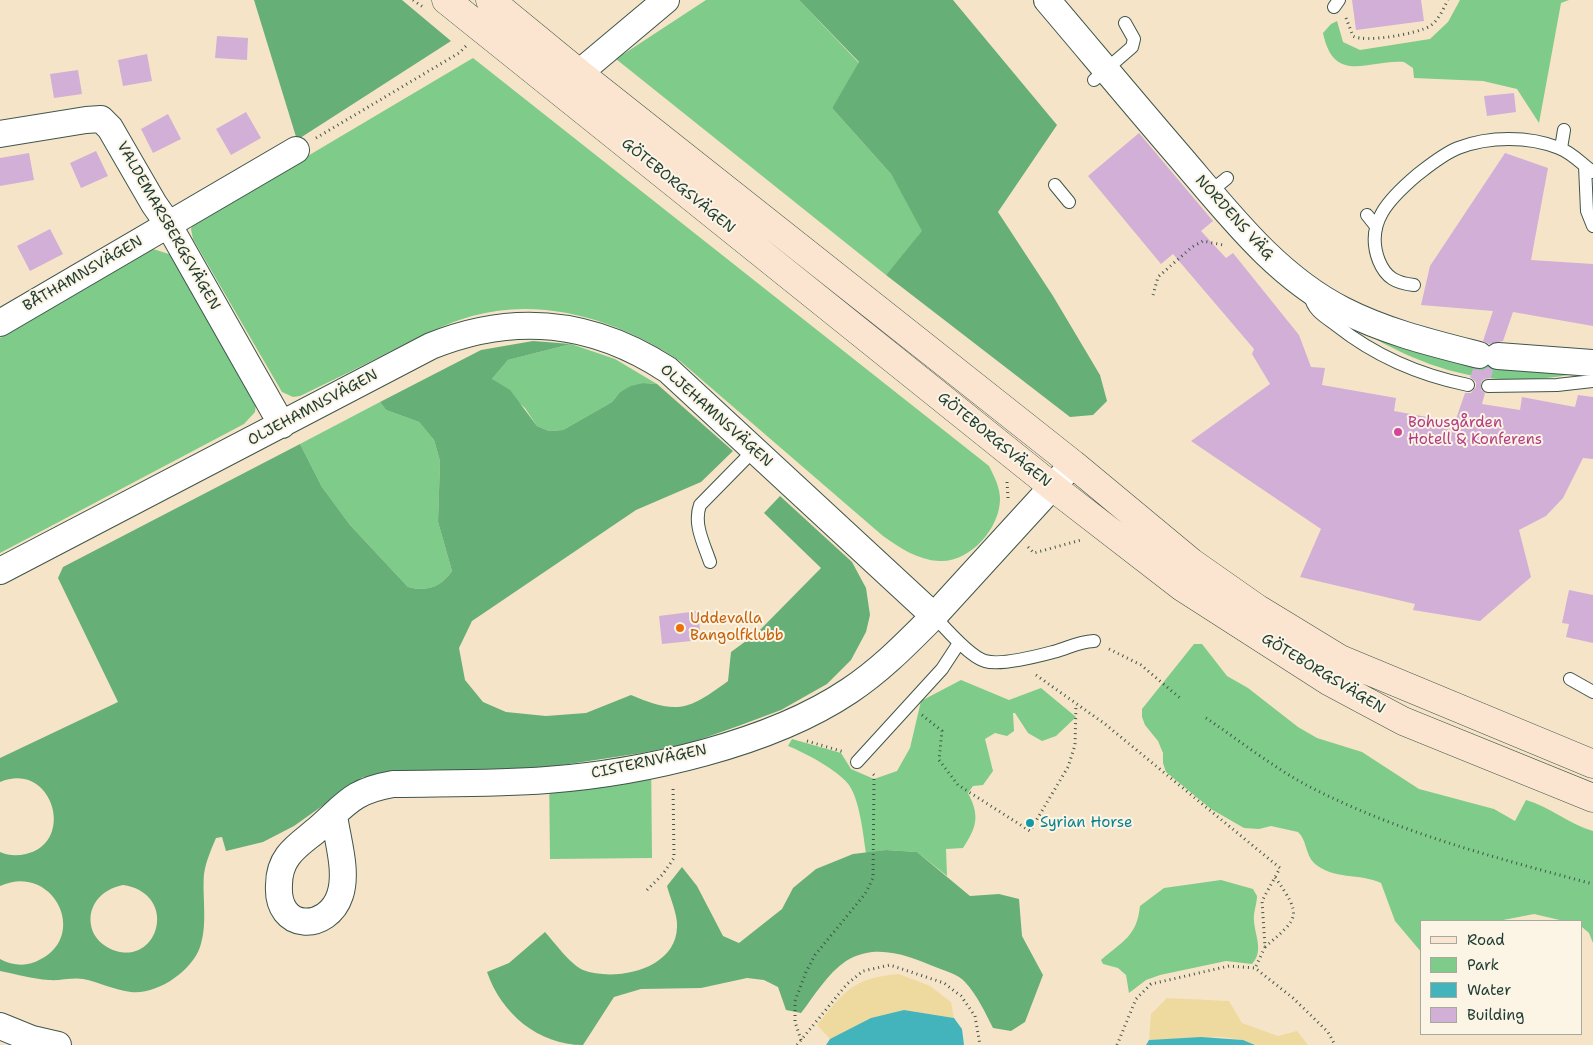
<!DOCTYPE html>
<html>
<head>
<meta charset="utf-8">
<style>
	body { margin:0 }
	#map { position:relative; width:1593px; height:1045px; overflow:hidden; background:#f6e4c9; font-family:"Shantell Sans",sans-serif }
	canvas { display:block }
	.legend { position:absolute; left:1420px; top:920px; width:162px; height:115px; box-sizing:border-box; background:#fcf5e5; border:1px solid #a4ab9e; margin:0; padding:6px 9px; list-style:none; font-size:15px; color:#1f3d34 }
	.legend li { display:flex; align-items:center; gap:10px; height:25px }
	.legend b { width:25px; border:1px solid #a4ab9e }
</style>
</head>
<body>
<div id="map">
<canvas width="1593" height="1045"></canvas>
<ul class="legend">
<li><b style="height:6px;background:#fce5d0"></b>Road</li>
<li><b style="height:14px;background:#7ecb8a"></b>Park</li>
<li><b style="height:14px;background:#44b4bc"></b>Water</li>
<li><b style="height:14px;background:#d2afd6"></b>Building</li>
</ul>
</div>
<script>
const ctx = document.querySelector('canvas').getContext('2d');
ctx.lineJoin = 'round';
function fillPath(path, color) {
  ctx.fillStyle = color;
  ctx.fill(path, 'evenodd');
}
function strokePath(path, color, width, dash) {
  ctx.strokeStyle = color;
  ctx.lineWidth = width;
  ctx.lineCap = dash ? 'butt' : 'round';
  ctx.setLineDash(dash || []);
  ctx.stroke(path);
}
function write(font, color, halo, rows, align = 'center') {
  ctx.font = font + ' "Shantell Sans",sans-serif';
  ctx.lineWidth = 4;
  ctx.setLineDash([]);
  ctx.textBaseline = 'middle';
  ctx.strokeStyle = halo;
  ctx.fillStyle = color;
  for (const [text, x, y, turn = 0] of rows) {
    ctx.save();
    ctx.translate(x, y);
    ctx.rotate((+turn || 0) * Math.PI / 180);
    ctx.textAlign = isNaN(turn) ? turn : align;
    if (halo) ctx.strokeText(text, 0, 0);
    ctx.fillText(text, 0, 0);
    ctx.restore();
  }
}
fillPath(new Path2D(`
	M 706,0 L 799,0 L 859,63 L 832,108 L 891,174 L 923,231 L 886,275 L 616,59 Z
	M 1460,0 L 1569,0 L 1561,3 L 1539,123 L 1517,89 L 1483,81 L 1414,78 L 1413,68 L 1404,62 C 1369,59 1334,86 1323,33 L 1331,24 L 1337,21 L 1343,42 L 1360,50 L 1430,39 L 1448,22 Z
	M 473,58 L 989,466 C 994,476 1000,487 1000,499 C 1000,528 970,563 939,561 C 918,560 900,548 883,536 L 680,361 C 620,321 544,296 472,316 C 446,323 423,336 399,347 C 366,364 333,380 300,396 L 293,397 L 282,392 L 193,239 L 191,229 L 193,224 Z
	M 150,248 L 172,255 L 256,404 L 255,412 L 244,424 L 0,553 L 0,338 Z
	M 1363,332 L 1459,360 L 1492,366 L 1574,374 C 1492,389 1434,373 1363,332 Z
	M 571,344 L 615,359 L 657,384 L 643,383 L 620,392 L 612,402 L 563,430 L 549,431 L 537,426 L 525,408 L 492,379 L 508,360 Z
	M 380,402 L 386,410 L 419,422 L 434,440 L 440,461 L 438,522 L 452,571 C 441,587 427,592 408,587 L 350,525 L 322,487 L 300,444 Z
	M 1194,644 L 1202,644 L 1227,676 L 1248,688 L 1298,727 L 1317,738 L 1362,752 L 1419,789 L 1494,809 L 1515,821 L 1526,800 C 1550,807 1569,824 1593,831 L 1593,943 L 1589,933 L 1582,927 L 1582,921 L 1564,921 L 1534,914 L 1498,921 L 1422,921 L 1422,953 L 1395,921 L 1381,883 C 1360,873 1333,880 1314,863 C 1305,854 1307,840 1298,832 L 1271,826 L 1259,829 L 1244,828 L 1211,809 L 1166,772 L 1163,763 L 1163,753 L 1158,741 L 1145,725 L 1142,717 L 1142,709 Z
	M 961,680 L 1009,700 L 1041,688 L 1076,717 L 1056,736 L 1042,741 L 1028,733 L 1015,713 L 1013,713 L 1014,731 L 1007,736 L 995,733 L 985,739 L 993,771 L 983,785 L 973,786 L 968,793 C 980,816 977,827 963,848 L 946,849 L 947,876 L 917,852 L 886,850 L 866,853 C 863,834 860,801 849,785 C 839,771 804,752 788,746 L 792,739 L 841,753 L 851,769 L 874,779 L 897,771 L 910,748 L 921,701 Z
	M 651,752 L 652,858 L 550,859 L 549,769 Z
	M 1221,880 L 1253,889 L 1257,896 C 1257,904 1253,913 1254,921 C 1255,936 1264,951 1252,964 L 1226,961 L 1160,975 L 1146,980 L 1129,993 L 1126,975 L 1118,968 L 1103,964 L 1101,960 C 1123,941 1137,936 1140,906 L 1164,888 Z`), '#7ecb8a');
fillPath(new Path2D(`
	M 254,0 L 402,0 L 451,41 L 297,140 Z
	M 799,0 L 953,0 L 1057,125 L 998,212 L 1053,296 L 1100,375 L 1107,401 L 1093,415 L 1070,417 L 886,275 L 922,231 L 891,174 L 832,108 L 859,62 Z
	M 533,341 L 571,344 L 508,360 L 492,379 L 510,390 L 537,426 L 549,431 L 563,430 L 612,402 L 620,392 L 631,386 L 643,383 L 657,384 L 733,451 L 701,482 L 636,510 L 472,621 L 459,648 L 465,680 L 483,702 L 506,712 L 546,716 L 586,713 L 631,695 C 677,715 689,710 728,681 L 731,652 L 757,633 L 821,568 L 764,513 L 780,496 L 852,562 L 866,588 L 870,615 L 866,632 L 851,660 L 827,684 L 781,710 L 741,725 L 690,743 L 642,753 L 522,771 L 363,777 L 294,826 L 263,842 L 226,851 L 222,837 L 216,838 C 211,850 206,861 204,874 C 202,897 208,924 200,947 C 192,971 157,995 131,992 C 114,990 99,982 83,979 C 73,977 59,981 49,980 C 32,979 16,974 0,971 L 0,959 C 13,966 28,967 41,959 C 89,934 52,862 0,886 L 0,852 C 9,856 17,856 26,854 C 77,842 52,760 0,782 L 0,758 L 118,702 L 58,578 L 63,567 L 300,444 L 322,487 L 350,525 L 408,587 C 427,592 441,587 452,571 L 438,522 L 440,461 L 434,440 L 419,422 L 386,410 L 380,402 L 481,350 ZM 123,885 C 178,893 160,964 116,951 C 106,948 97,941 93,932 C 84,908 101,889 123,885 Z
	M 886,850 L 917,852 L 970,896 L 999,894 L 1019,899 L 1022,936 L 1043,975 L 1025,1022 L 1011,1031 L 993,1028 C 985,1012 977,995 965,982 C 959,975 946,971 938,968 C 909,956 876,942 846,961 C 827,974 815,995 801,1013 L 786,1010 L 778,987 L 764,980 L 747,978 L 701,988 L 641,989 L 614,997 L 583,1045 C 538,1045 501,1013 487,972 L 509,963 L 545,932 C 554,942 571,965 583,970 C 615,982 676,970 677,927 C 678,915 670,898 667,886 L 682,867 L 697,886 L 723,936 L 739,943 L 782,909 L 793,888 L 816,869 L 853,854 Z`), '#66af76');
fillPath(new Path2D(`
	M 899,974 L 930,986 L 951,1002 L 954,1018 L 904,1010 L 830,1039 L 817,1025 C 845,991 852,978 899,974 Z
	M 1167,998 L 1229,1001 L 1242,1023 L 1278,1036 L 1297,1031 L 1308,1045 L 1255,1045 L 1243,1040 L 1221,1037 L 1149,1040 L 1151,1014 Z`), '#eeda9e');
fillPath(new Path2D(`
	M 904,1010 L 954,1018 L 962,1029 L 964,1045 L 826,1045 L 830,1039 L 871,1018 Z
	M 1201,1037 L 1243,1040 L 1255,1045 L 1146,1045 L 1149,1040 Z`), '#44b4bc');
fillPath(new Path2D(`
	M 1352,0 L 1421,0 L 1424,21 L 1356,30 Z
	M 217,36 L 248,38 L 247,60 L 215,58 Z
	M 147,54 L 152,81 L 123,86 L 118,60 Z
	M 78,70 L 82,94 L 54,98 L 50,74 Z
	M 1514,93 L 1516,112 L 1487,116 L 1484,96 Z
	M 246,112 L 261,138 L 231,155 L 216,129 Z
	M 168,114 L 181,139 L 153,153 L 141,129 Z
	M 1139,133 L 1213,221 L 1201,231 L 1226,258 L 1233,253 L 1299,335 L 1311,367 L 1325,368 L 1322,385 L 1396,398 L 1394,411 L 1455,422 L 1465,393 L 1471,393 L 1476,387 L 1476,382 L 1470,377 L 1473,369 L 1483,370 L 1488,367 L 1493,370 L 1491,378 L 1484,379 L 1481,382 L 1481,390 L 1485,393 L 1482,404 L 1520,410 L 1522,397 L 1575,407 L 1578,395 L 1593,397 L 1593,459 L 1583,458 L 1563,498 L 1546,516 L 1519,530 L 1531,577 L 1480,621 L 1413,610 L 1415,604 L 1300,577 L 1321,529 L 1191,441 L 1270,384 L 1252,354 L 1254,349 L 1173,254 L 1161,264 L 1088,176 Z
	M 96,151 L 108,176 L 81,188 L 70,163 Z
	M 29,153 L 34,180 L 0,186 L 0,158 Z
	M 1505,153 L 1548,168 L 1531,260 L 1593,264 L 1593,326 L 1513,312 L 1503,341 L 1489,344 L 1483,341 L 1493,311 L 1421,305 L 1430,266 Z
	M 50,229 L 63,254 L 30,271 L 17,246 Z
	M 1569,590 L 1593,595 L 1593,643 L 1566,637 L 1569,624 L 1562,623 Z
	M 698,611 L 701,640 L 662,644 L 659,616 Z`), '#d2afd6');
const lane = new Path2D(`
	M 1334,7 L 1339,0
	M 1094,80 L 1132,47 L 1134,39 L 1125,23
	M 1561,148 L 1564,130
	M 1585,166 L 1587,211 L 1593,226
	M 1055,185 L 1069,202
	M 1210,192 L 1227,178
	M 1367,215 L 1375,225
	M 1414,285 C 1396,283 1386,278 1379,261 C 1364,223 1390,198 1417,175 C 1430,165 1443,154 1458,148 C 1489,136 1529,136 1559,148 C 1571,152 1583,165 1593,172
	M 1311,297 C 1312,310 1327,318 1336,325 C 1375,356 1419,375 1468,385
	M 1488,386 L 1557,385 L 1593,381
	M 710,562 C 704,544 693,524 700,505 L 755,449
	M 934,616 C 945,628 970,657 985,661 C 1001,666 1038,656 1053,652 C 1069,648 1076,642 1094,641
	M 1570,679 L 1593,692
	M 857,762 L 942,669 L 959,643`);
const street = new Path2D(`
	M 1047,0 C 1092,53 1136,106 1181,158 C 1229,214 1276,276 1343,310 C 1386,332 1432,343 1479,355
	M 579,73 L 666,0
	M 0,134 L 86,120 L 101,119 L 110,128 L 154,204 L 168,224 L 282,425
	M 0,323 L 296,150
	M 1498,356 L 1593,363
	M 0,571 L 431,346 C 515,312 593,321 668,370 L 934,616 L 1073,464
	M 334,815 C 337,839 348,871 340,895 C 328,932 276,932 279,885 C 279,875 282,864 288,856 C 296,845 309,837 319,828 C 347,803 353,791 393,784 C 444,783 496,784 547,780 C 642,773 770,744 849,691 C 881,670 907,643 934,616
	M 0,1026 L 32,1039 L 58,1045`);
const secondary = new Path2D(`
	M 446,0 L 1054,488 L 1182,587 L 1330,682 L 1403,721 L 1593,798
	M 490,0 L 579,73 L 1073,464 L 1191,562 L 1258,609 L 1340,659 L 1593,764`);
strokePath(lane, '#3f564a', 14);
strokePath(street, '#3f564a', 28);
strokePath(secondary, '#3f564a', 29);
strokePath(new Path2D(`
	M 413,0 L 423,7
	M 1346,18 L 1353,36 C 1365,43 1417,34 1430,26 C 1439,20 1443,9 1448,0
	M 316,138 L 459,53 L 466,46
	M 1153,295 L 1158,277 L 1192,247 L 1203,241 L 1223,245
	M 1007,482 L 1008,498
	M 1028,547 L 1034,553 L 1081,540
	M 1109,649 L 1141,665 L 1180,698
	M 1036,675 L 1105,724 L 1280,868 L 1262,901 L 1265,947 L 1255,968
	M 922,715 L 942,731 L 939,760 L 958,785 L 1030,831 L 1068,767 L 1075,745 L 1076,704
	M 1206,718 C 1240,741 1274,768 1310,787 C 1400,833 1496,858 1593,884
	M 807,741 L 844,752
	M 647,890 L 663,874 L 674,858 L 673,785
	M 1265,947 C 1300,917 1302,916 1275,877
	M 801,1040 L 795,1022 L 795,1001 L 806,972 L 815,955 L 865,894 L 873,878 L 874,775 L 871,772
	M 797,1045 L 847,984 L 863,971 L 890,965 L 944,983 L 961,996 L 975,1016 L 980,1045
	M 1117,1045 L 1136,999 L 1151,984 L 1229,966 L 1255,968 L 1293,998 L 1328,1032 L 1335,1045`), '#3f564a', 3, [1, 4]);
strokePath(lane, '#fff', 12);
strokePath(street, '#fff', 26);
strokePath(secondary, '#fce5d0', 28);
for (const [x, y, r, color] of [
	[1398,432,5,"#d1479c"],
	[680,628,5,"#e8710a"],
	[1030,823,5,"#0f9aa8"]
]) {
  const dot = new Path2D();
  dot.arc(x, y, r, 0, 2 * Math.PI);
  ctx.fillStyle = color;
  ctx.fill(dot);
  strokePath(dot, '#fcf5e5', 2);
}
write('15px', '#1f3d34', '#fcf5e5', [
	["GÖTEBORGSVÄGEN",678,186,39],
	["NORDENS VÄG",1234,218,48],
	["VALDEMARSBERGSVÄGEN",168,226,60],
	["BÅTHAMNSVÄGEN",83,274,-30],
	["OLJEHAMNSVÄGEN",313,408,-28],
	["OLJEHAMNSVÄGEN",716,416,42],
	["GÖTEBORGSVÄGEN",994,440,39],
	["GÖTEBORGSVÄGEN",1323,674,31],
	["CISTERNVÄGEN",649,762,-12]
]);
write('15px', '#b23c85', '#fcf5e5', [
	["Bohusgården",1408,423],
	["Hotell & Konferens",1408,440]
], 'left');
write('15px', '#c56008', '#fcf5e5', [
	["Uddevalla",690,619],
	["Bangolfklubb",690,636]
], 'left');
write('15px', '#0d838f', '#fcf5e5', [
	["Syrian Horse",1040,823]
], 'left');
</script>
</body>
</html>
